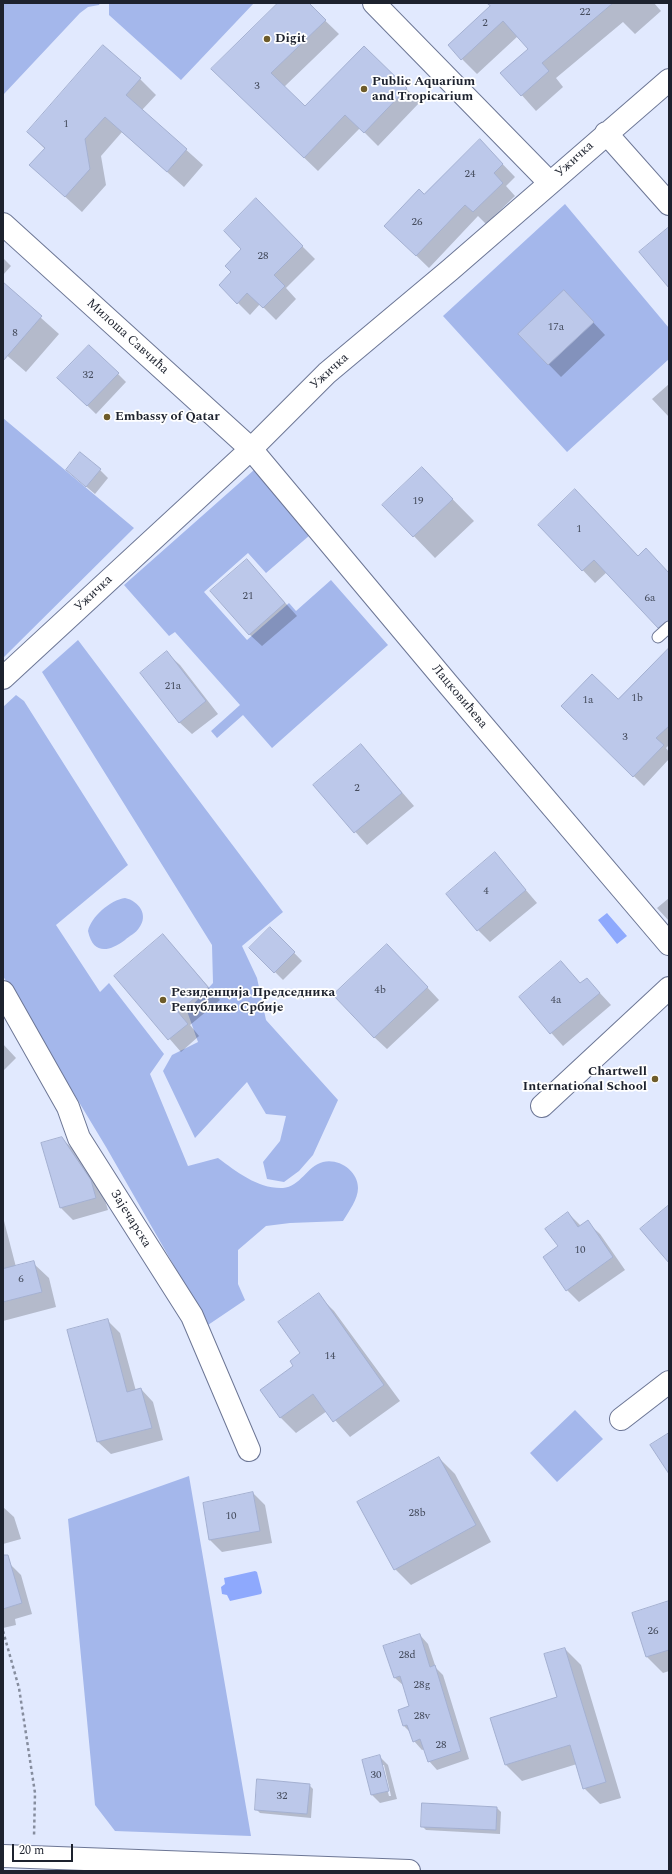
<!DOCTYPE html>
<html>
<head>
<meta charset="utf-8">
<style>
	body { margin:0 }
	#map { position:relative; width:672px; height:1874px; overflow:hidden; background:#e1e9fe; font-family:Spectral,serif }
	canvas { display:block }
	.frame { position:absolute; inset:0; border:4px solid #1d222e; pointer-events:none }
	.scale { position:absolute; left:12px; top:1844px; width:61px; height:18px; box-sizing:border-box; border:2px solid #1d222e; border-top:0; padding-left:5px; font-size:12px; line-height:14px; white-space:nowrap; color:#1d222e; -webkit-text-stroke:3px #fff; paint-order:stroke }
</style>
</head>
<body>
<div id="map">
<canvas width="672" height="1874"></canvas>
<div class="frame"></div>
<div class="scale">20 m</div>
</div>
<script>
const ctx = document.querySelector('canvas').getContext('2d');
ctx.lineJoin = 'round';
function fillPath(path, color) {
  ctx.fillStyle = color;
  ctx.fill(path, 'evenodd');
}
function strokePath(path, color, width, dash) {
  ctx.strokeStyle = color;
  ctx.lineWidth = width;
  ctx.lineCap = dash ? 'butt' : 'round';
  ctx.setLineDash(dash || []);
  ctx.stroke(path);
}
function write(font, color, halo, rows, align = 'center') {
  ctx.font = font + ' Spectral,serif';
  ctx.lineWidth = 3.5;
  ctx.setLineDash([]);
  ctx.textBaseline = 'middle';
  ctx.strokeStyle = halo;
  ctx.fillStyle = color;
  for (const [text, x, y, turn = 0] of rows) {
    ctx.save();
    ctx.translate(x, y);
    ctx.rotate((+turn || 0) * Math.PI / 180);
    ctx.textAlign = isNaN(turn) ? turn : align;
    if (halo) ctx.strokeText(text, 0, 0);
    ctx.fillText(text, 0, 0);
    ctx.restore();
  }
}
fillPath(new Path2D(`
	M 3,3 L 100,3 L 99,5 L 88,7 L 80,13 L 3,95 Z
	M 109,3 L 254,3 L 181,80 L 109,15 Z
	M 565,204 L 669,328 L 669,359 L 567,452 L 443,316 Z
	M 3,418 L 134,528 L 3,658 Z
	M 254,470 L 310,535 L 266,573 L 248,553 L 204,592 L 247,640 L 289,603 L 296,611 L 331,580 L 388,645 L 272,748 L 243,715 L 217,738 L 211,731 L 240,705 L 175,632 L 169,636 L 124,585 Z
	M 78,640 L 283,912 L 242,946 L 257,978 L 266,1020 L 338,1100 L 313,1155 L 299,1171 L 284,1182 L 267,1179 L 263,1162 L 280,1141 L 286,1116 L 266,1114 L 247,1082 L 195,1138 L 163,1071 L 172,1055 L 198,1042 L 187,1011 L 213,983 L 212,945 L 42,672 Z
	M 16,695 L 24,701 L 128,865 L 56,925 L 100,992 L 109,983 L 164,1054 L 150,1074 L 188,1166 L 218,1158 C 237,1172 258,1189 283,1188 C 300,1187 307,1166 323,1162 C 339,1158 358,1171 358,1188 C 358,1199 349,1211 343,1221 L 290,1223 L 266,1226 L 238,1250 L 238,1284 L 245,1300 L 208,1325 L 106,1147 L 3,976 L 3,707 Z
	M 125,898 C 139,901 149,915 139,928 C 136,933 129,936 125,940 C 109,952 93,955 88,931 C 91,917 110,900 125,898 Z
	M 575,1410 L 603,1439 L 557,1482 L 530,1453 Z
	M 189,1476 L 251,1836 L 115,1831 L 95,1805 L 68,1519 Z`), '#a4b7eb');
fillPath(new Path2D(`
	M 607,913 L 627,936 L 617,944 L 598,920 Z
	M 255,1571 L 257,1572 L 262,1592 L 261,1594 L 230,1601 L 227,1595 L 222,1594 L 221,1587 L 225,1584 L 224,1578 Z`), '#8ea9fd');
fillPath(new Path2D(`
	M 280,3 L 307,3 L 339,34 L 284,87 L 305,107 L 364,47 L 420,102 L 378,146 L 360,128 L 318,171 L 226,83 Z
	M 495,3 L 654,3 L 661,11 L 635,34 L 623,22 L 556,78 L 563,87 L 536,111 L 502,73 L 529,49 L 518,36 L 477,74 L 462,59 Z
	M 140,79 L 156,95 L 142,110 L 203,165 L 184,187 L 122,132 L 101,156 L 106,185 L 82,212 L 30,165 L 45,149 L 28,132 Z
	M 492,153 L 515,177 L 506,186 L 515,196 L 486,224 L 478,216 L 429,268 L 398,238 L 424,195 Z
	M 256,200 L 315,259 L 286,288 L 296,299 L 276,320 L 260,304 L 250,315 L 220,285 L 233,272 L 243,249 Z
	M 3,258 L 11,266 L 3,275 Z
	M 3,284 L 59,334 L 26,372 L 3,352 Z
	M 576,304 L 605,335 L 561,377 L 519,334 Z
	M 118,374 L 126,382 L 96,414 L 67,386 Z
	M 669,384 L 669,417 L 652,399 Z
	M 422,468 L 474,521 L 435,558 L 384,505 Z
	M 67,470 L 100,470 L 108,478 L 95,494 Z
	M 588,503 L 639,557 L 669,573 L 669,637 L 607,572 L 595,583 L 540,525 Z
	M 247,560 L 297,616 L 262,646 L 249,634 Z
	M 669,649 L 669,745 L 666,748 L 669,752 L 669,759 L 644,786 L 562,706 L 618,700 Z
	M 167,653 L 180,665 L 218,714 L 192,734 L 179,722 Z
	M 361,745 L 414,806 L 367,845 L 314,785 Z
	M 495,854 L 537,903 L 490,942 L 478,930 Z
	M 669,898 L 669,921 L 657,908 Z
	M 270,928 L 302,961 L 283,980 L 251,948 Z
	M 163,935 L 220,1000 L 190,1025 L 199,1036 L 181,1052 L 115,976 Z
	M 400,958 L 439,1000 L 387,1049 L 374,1037 Z
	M 561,962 L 581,984 L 587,979 L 611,1005 L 563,1046 L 520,998 Z
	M 3,1044 L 16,1058 L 3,1071 Z
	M 61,1138 L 74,1150 L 103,1194 L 108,1210 L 73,1220 L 61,1208 Z
	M 568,1213 L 581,1226 L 587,1222 L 600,1234 L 625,1270 L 579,1302 L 567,1290 L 559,1246 Z
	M 3,1217 L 16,1267 L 33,1263 L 49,1278 L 56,1307 L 3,1321 Z
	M 318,1295 L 334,1311 L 400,1401 L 350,1437 L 327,1411 L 296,1433 L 280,1417 L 295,1366 L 302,1354 Z
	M 107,1320 L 120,1333 L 136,1391 L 141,1389 L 153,1402 L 163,1440 L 111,1454 L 98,1442 L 68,1331 Z
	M 439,1458 L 455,1474 L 491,1542 L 411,1585 L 395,1569 Z
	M 253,1493 L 265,1505 L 272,1543 L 222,1552 L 210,1540 L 204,1504 Z
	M 3,1507 L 14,1517 L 21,1539 L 3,1544 Z
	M 10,1564 L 21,1575 L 32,1614 L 15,1619 L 16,1625 L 3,1628 L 3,1566 Z
	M 669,1602 L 669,1671 L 663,1673 L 647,1657 Z
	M 420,1635 L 428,1644 L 436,1668 L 443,1675 L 469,1759 L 437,1770 L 429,1761 L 425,1749 L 422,1750 L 414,1741 L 410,1732 L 404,1726 L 410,1707 L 404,1686 L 395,1678 L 385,1646 Z
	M 565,1649 L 581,1665 L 621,1798 L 600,1804 L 584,1788 L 577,1764 L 522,1781 L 506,1765 L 491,1718 L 558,1698 Z
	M 380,1757 L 388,1765 L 397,1799 L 380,1803 L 372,1795 L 364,1761 ZM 381,1765 L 384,1765 L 391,1796 L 389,1796 Z
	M 309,1785 L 313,1789 L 311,1818 L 260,1813 L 256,1809 Z
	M 497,1808 L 501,1812 L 500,1834 L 426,1830 L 422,1826 Z`), '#0003');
const building = new Path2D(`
	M 278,3 L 309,3 L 326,20 L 271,73 L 305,106 L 364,46 L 407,88 L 364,133 L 345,115 L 304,158 L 211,69 Z
	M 487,3 L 613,3 L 542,63 L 549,71 L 521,96 L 500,73 L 528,49 L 503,21 L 461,60 L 448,45 L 490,6 Z
	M 103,45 L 141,78 L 126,95 L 187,149 L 167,172 L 105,117 L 85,139 L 90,169 L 65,197 L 29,165 L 45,148 L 27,132 Z
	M 480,139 L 503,164 L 494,173 L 503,183 L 473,212 L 465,205 L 416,256 L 384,226 L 419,189 L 424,194 Z
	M 256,198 L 303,246 L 274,275 L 285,286 L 263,308 L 247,293 L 237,304 L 219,285 L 231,272 L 225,266 L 241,249 L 224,231 Z
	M 669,227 L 669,288 L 639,252 Z
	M 3,282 L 42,316 L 3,361 Z
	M 564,290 L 594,322 L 548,365 L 518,334 Z
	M 89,345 L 119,373 L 87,406 L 57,378 Z
	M 80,452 L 101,469 L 86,487 L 66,470 Z
	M 422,467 L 453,499 L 413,537 L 382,505 Z
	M 575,489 L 638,556 L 646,548 L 669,573 L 669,620 L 658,628 L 594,560 L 582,571 L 538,525 Z
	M 247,559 L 285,603 L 249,635 L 210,591 Z
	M 669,648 L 669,726 L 656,738 L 664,745 L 633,777 L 561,706 L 592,674 L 618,699 Z
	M 167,651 L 206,701 L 179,723 L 140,673 Z
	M 361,744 L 402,793 L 354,833 L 313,785 Z
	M 495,852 L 526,890 L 477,931 L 446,894 Z
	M 270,927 L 295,952 L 274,973 L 249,948 Z
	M 163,934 L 208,987 L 178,1012 L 188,1024 L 168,1040 L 114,976 Z
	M 387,944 L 428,987 L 374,1038 L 333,995 Z
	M 561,961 L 580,983 L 587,978 L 600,993 L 550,1034 L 519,997 Z
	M 62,1137 L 91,1180 L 96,1198 L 60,1208 L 41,1143 Z
	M 669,1205 L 669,1263 L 640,1229 Z
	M 568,1212 L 578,1227 L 588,1220 L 613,1257 L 566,1291 L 543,1257 L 558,1246 L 545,1229 Z
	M 34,1261 L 42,1292 L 3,1302 L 3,1269 Z
	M 319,1293 L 384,1385 L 333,1422 L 313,1394 L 280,1418 L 260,1390 L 293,1366 L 290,1361 L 300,1353 L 278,1322 Z
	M 108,1319 L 127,1392 L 141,1388 L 152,1428 L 97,1442 L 67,1330 Z
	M 669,1433 L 669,1474 L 650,1445 Z
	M 439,1457 L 476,1525 L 394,1570 L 357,1502 Z
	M 253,1492 L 260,1531 L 209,1540 L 203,1503 Z
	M 3,1555 L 8,1555 L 22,1603 L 3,1609 Z
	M 669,1601 L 669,1650 L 646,1657 L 632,1613 Z
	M 420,1634 L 430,1667 L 435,1665 L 461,1751 L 428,1762 L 420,1739 L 413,1742 L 407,1725 L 403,1726 L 398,1710 L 409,1706 L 400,1676 L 394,1678 L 383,1646 Z
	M 565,1648 L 606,1782 L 583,1789 L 570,1745 L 505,1765 L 490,1718 L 557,1697 L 544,1654 Z
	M 380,1755 L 389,1791 L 371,1795 L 362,1760 Z
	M 257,1779 L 310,1784 L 307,1814 L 255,1810 Z
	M 422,1803 L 497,1807 L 496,1830 L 421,1827 Z`);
fillPath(building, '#bcc8ea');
strokePath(building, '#a4b0d1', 1);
const service = new Path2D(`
	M 658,637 L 669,627`);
const minor = new Path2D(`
	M 374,3 L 550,183
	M 606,133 L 669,204
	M 3,224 L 251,449 L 447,683 L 669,944
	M 3,678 L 251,449 L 327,373 L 450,270 L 669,80
	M 3,992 L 68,1107 L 79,1138 L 192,1316 L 249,1450
	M 542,1106 L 669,988
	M 621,1419 L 669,1382`);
const secondary = new Path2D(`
	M 3,1856 L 409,1871`);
strokePath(service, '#6c7695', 13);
strokePath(minor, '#6c7695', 24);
strokePath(secondary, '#6c7695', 24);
strokePath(new Path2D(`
	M 3,1631 L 19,1688 L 35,1793 L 34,1837`), '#868d9e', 2.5, [3, 3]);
strokePath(service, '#fff', 11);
strokePath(minor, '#fff', 22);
strokePath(secondary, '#fff', 22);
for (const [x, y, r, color] of [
	[267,39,4,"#6e5c2a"],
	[364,89,4,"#6e5c2a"],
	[107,417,4,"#6e5c2a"],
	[163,1000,4,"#6e5c2a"],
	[655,1079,4,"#6e5c2a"]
]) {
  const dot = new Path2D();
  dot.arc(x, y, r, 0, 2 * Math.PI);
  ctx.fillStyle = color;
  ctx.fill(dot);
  strokePath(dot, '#fff', 1.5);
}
write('11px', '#454c5d', null, [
	["22",585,13],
	["2",485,24],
	["3",257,87],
	["1",66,125],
	["24",470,175],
	["26",417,223],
	["28",263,257],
	["17a",556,328],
	["8",15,334],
	["32",88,376],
	["19",418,502],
	["1",579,530],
	["21",248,597],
	["6a",650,599],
	["21a",173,687],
	["1b",637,699],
	["1a",588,701],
	["3",625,738],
	["2",357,789],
	["4",486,892],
	["4b",380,991],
	["4a",556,1001],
	["10",580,1251],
	["6",21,1280],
	["14",330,1357],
	["28b",417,1514],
	["10",231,1517],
	["26",653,1632],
	["28d",407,1656],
	["28g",422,1686],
	["28v",422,1717],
	["28",441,1746],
	["30",376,1776],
	["32",282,1797]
]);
write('bold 13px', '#1d222e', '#fff', [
	["Digit",275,39],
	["Public Aquarium",372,82],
	["and Tropicarium",372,97],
	["Embassy of Qatar",115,417],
	["Резиденција Председника",171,993],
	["Републике Србије",171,1008],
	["Chartwell",647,1072,"right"],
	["International School",647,1087,"right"]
], 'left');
write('13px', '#1d222e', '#fff', [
	["Ужичка",575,160,-42],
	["Милоша Савчића",127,337,42],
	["Ужичка",330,372,-42],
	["Ужичка",94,594,-43],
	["Лацковићева",459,697,50],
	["Зајечарска",130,1219,58]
]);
</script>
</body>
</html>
